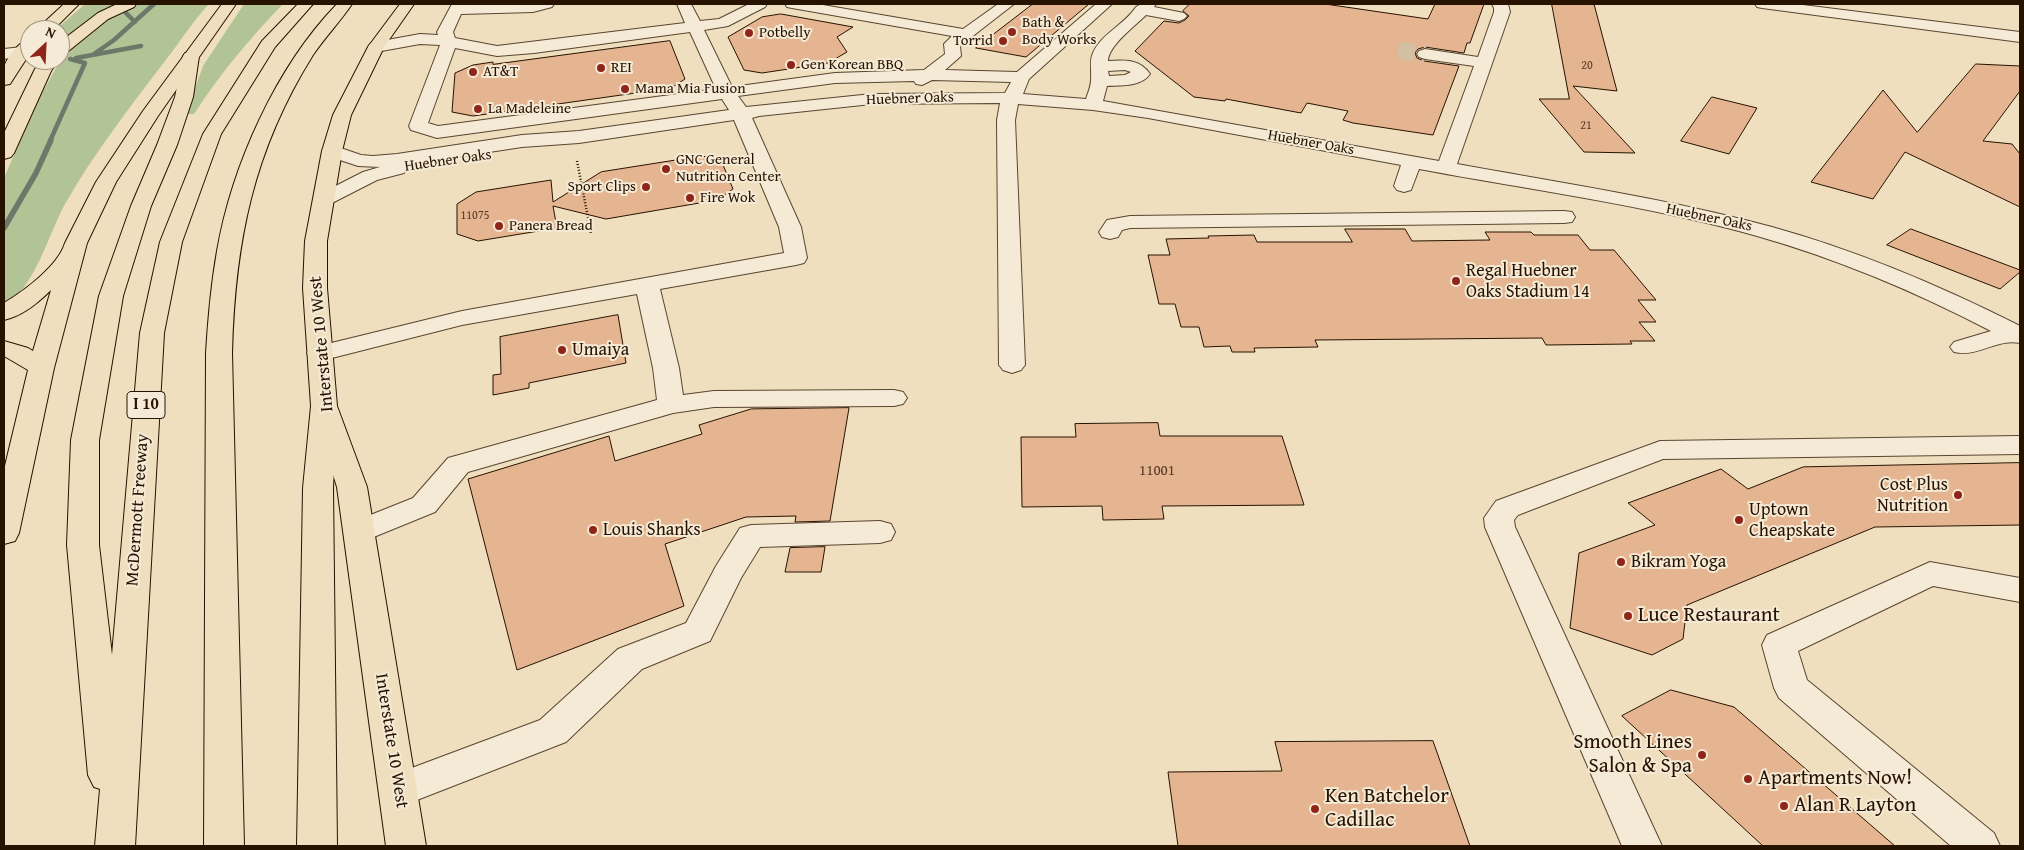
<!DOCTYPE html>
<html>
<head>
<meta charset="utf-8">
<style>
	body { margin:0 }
	#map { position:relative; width:2024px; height:850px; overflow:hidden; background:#efdfbe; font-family:"Gentium Book Plus",serif }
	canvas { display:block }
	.frame { position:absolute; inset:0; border:5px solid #271200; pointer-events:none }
	.north { position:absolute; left:20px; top:20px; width:50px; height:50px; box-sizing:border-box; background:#f5ead5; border:1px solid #a39480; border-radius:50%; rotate:25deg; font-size:14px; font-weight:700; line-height:20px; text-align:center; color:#271200 }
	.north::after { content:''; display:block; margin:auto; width:18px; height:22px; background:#8f2418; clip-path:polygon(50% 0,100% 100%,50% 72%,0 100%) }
</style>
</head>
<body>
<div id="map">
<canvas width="2024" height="850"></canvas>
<div class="frame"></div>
<div class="north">N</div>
</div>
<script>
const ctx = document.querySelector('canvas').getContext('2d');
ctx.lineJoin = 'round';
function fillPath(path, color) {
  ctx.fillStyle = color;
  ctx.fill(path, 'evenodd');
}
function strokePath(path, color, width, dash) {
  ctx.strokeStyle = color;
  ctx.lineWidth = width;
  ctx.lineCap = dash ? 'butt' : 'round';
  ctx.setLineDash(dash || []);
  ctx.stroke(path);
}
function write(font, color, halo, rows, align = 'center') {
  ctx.font = font + ' "Gentium Book Plus",serif';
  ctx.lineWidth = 4;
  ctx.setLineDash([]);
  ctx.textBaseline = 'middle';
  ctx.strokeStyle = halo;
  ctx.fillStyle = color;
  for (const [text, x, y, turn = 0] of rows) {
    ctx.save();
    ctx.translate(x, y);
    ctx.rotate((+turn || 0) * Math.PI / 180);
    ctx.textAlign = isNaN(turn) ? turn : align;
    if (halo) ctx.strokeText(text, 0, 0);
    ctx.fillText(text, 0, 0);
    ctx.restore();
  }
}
fillPath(new Path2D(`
	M 85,4 L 209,4 C 193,21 180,42 165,61 C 130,107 94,153 65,204 C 48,235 35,288 4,306 L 4,178 L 36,104 L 66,50 L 60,50 L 60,30 L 55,30 Z
	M 244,4 L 283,4 C 250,38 220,74 194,114 L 186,114 L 203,66 Z`), '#b2c396');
strokePath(new Path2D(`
	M 125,12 L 135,22
	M 94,54 L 114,40 L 154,4
	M 76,58 L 141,46
	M 50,141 L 85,63 L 70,59`), '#6c796a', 4.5);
strokePath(new Path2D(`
	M 4,228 L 36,173 L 51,140`), '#6c796a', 5.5);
const building = new Path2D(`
	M 1033,4 L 1089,4 L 1026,57 L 976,48 Z
	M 1190,4 L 1325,4 L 1428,19 L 1435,4 L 1484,4 L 1470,43 L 1467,43 L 1464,53 L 1425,47 L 1418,49 L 1415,53 L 1417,58 L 1424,61 L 1459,66 L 1433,135 L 1353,123 L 1343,120 L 1348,111 L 1307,103 L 1301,113 L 1226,99 L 1225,101 L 1194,97 L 1135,51 L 1164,21 L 1179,23 L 1185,20 L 1189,16 L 1183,11 Z
	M 1552,4 L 1594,4 L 1617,91 L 1573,86 L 1635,153 L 1584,152 L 1539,99 L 1569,99 Z
	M 781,14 L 853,27 L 837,37 L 847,52 L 828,63 L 762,73 L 744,70 L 728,37 L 762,17 Z
	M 670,41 L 685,79 L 671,88 L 473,116 L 452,112 L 455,73 L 473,65 L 493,62 L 493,64 Z
	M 1976,64 L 2020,66 L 2020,91 L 1983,141 L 2012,144 L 2020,154 L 2020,207 L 1905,152 L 1873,199 L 1811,182 L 1883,90 L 1917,132 Z
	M 1712,97 L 1757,108 L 1729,154 L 1681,141 Z
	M 702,156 L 721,160 L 733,189 L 717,200 L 606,219 L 553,206 L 557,228 L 478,241 L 457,234 L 457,204 L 476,192 L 551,180 L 553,202 L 601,172 Z
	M 1345,229 L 1405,229 L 1412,241 L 1490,240 L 1485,232 L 1531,232 L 1534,235 L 1578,235 L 1590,250 L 1614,250 L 1656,300 L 1638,300 L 1656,322 L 1639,322 L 1655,341 L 1630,341 L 1632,344 L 1546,345 L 1542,338 L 1315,340 L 1318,347 L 1254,348 L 1255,352 L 1232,352 L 1230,346 L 1204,347 L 1199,327 L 1181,327 L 1175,304 L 1159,304 L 1148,255 L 1170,255 L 1166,239 L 1209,238 L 1208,236 L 1254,235 L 1257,242 L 1352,242 Z
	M 1911,229 L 2020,270 L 2020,272 L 2000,289 L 1887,245 Z
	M 618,315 L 626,363 L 529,383 L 529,388 L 493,395 L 493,375 L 501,374 L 500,337 Z
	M 849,408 L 830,521 L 795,522 L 796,516 L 746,517 L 665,544 L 684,606 L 517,670 L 468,479 L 609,436 L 615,461 L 702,434 L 699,425 L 751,409 Z
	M 1158,423 L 1160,436 L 1282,436 L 1304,505 L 1162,506 L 1164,519 L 1103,520 L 1102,506 L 1022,507 L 1021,437 L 1076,437 L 1075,424 Z
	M 2020,463 L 2020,525 L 1875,527 L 1687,605 L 1683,639 L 1652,655 L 1570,628 L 1579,553 L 1655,525 L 1628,503 L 1721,469 L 1748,489 L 1803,467 Z
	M 825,547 L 821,572 L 785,572 L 790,548 Z
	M 1671,690 L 1734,707 L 1895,846 L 1763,846 L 1622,716 Z
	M 1433,741 L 1470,846 L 1178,846 L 1168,772 L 1282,771 L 1275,742 Z`);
fillPath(building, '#e4b590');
strokePath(building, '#271200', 1);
strokePath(new Path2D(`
	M 1398,50 L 1425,54`), '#d1c0a2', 17, [17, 8]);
const minor = new Path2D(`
	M 452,4 L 554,4 L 552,7 L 533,12 L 461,14 L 453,32 L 455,38 L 497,46 L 685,23 L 677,4 L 691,4 L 700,21 L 719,19 L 749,4 L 767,4 L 765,7 L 728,26 L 704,30 L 732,87 L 835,73 L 924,70 L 945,54 L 944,44 L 952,36 L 792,8 L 787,7 L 785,4 L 817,4 L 963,29 L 998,4 L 1014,4 L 960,46 L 961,56 L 945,70 L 1017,72 L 1096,4 L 1112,4 L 1029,79 L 1023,94 L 1086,99 C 1088,93 1091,86 1091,80 C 1092,71 1089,61 1093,53 C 1101,34 1125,24 1136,7 L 1141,4 L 1156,4 L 1154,7 L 1184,13 L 1187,16 L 1184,19 L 1179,21 L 1146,15 C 1135,26 1108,46 1108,61 C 1125,60 1140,59 1150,74 C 1141,87 1121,85 1107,86 L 1103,101 L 1439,161 L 1474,66 L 1425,59 L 1419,57 L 1417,54 L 1419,51 L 1425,49 L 1478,57 L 1494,12 L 1494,8 L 1492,4 L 1508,4 L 1510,12 L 1457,164 C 1562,183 1669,199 1772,227 C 1858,251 1941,286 2020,326 L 2020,343 C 1997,338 1977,358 1954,352 L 1950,347 L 1954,342 L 1991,331 C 1916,292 1838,259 1757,236 C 1647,205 1531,190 1419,169 L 1411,190 L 1404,192 L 1397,190 L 1394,186 L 1401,165 L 1148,118 L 1093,110 L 1018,104 L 1015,120 L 1025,365 L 1021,370 L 1012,373 L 1003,370 L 999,365 L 997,120 L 1000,103 L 872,104 L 759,116 L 752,118 L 801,227 L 807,258 L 804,263 L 796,265 L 660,289 L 679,368 L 683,395 L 714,391 L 894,390 L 903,392 L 907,398 L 903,404 L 894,406 L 714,407 L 673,413 L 468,472 L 435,512 L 359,543 L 348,540 L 344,532 L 348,524 L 413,498 L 448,458 L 657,400 L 653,368 L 637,294 L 462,325 L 320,361 L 311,358 L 307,353 L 311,348 L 462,311 L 784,253 L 779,227 L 734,120 L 579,143 L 522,147 L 404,165 L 407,169 L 404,173 L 377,180 L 330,204 L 323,206 L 316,204 L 313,200 L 316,196 L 363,172 L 380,167 L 358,166 L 325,155 L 322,151 L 325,147 L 332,145 L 361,155 L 373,156 L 397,154 L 522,135 L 579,131 L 729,110 L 722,99 L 437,138 L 411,130 L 409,126 L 440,45 L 420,44 L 376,52 L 370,50 L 368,47 L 370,44 L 376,42 L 420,34 L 438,35 L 437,32 ZM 690,32 L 716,89 L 438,126 L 428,123 L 455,48 L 497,56 L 534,53 ZM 1125,70 L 1131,72 L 1125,75 L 1109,76 L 1108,71 ZM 932,80 L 1011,82 L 1005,93 L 872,94 L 746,107 L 738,96 L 835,83 L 914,81 L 916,84 L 922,85 Z
	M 1755,4 L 1795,4 L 2020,32 L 2020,42 L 1762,8 L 1757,7 Z
	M 22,47 L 28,49 L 30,52 L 28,55 L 4,59 L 4,49 Z
	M 1564,211 L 1572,212 L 1575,217 L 1572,222 L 1564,223 L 1130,228 L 1122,230 L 1118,237 L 1110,239 L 1102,237 L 1099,232 L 1107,220 L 1130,216 Z
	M 2020,436 L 2020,454 L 1663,459 L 1518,515 L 1514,520 L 1515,527 L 1662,846 L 1622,846 L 1485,527 L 1484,518 L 1496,501 L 1660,441 Z
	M 880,521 L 891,524 L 895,532 L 891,540 L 880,543 L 760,547 L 741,578 L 710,641 L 642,669 L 566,742 L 399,807 L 385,802 L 380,790 L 385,778 L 540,720 L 618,649 L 686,623 L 716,566 L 740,528 L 751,525 Z
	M 1930,562 L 2020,578 L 2020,602 L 1933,586 L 1798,651 L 1807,680 L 1994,833 L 2000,846 L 1951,846 L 1779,698 L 1774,688 L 1762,645 L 1767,635 Z`);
const major = new Path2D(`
	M 64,4 L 79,4 L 53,30 L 36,30 Z
	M 117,4 L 136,4 L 134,7 L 108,19 L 66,53 L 60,55 L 60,42 L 98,13 Z
	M 222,4 L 236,4 L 158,116 L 116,182 L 87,243 L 54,368 L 19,533 L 15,541 L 4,544 L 4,470 L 28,370 L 4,356 L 4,341 L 28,348 L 33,351 L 51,290 C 38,303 22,316 4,320 L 4,303 C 24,291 58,266 65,243 L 96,182 L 143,111 Z
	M 400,4 L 414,4 L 384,47 L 351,115 L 342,151 L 327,241 L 327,288 L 337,406 L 367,487 L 426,846 L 386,846 L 337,487 L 311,406 L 303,288 L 305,241 L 322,151 L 333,115 L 368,47 Z
	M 30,38 L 30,53 L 10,84 L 4,85 C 4,80 3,73 4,68 C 6,58 20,41 30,38 Z
	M 42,60 L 59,60 L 51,71 L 14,153 L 11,157 L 4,159 L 4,133 L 35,69 Z`);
const highway = new Path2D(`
	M 298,4 L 313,4 L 275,47 L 221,134 L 182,242 L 164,333 L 135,846 L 95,846 L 100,789 L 94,787 L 88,775 L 67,545 L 71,440 L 99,296 L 131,206 L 157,145 L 175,97 L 183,56 L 185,53 L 197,53 L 199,56 L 193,97 L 177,145 L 151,206 L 123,296 L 99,440 L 99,545 L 112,655 L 140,333 L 160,242 L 203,134 L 262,41 Z
	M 337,4 L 352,4 C 340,22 325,37 313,55 C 253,151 235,242 232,353 L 244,846 L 204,846 L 206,353 C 208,319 211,285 217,251 C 232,165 276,67 337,4 Z
	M 324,398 L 334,400 L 337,406 L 333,488 L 337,846 L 297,846 L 303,488 L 311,406 L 314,400 Z`);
strokePath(minor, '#594530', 2);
strokePath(major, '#271200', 2);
strokePath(highway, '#271200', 2);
strokePath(new Path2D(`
	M 577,161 L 591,233`), '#271200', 2.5, [1, 2]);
fillPath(minor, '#f5ead5');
fillPath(major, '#efdfbe');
fillPath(highway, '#efdfbe');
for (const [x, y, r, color] of [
	[1012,32,5,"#8f2418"],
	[749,33,5,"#8f2418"],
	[1003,41,5,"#8f2418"],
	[791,65,5,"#8f2418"],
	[601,68,5,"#8f2418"],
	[473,72,5,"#8f2418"],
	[625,89,5,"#8f2418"],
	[478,109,5,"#8f2418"],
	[666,169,5,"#8f2418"],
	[646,187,5,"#8f2418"],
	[690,198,5,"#8f2418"],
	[499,226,5,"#8f2418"],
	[1456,281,5,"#8f2418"],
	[562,350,5,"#8f2418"],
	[1958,495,5,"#8f2418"],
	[1739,520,5,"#8f2418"],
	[593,530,5,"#8f2418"],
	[1621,562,5,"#8f2418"],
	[1628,616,5,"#8f2418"],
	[1702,755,5,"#8f2418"],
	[1748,779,5,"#8f2418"],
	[1784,806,5,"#8f2418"],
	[1315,809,5,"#8f2418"]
]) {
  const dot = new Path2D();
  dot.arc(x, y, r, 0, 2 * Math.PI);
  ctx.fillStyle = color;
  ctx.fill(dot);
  strokePath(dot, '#f5ead5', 2);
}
write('12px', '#563b24', null, [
	["20",1587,66],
	["21",1586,126],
	["11075",475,216]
]);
write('15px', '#271200', '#f5ead5', [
	["Bath &",1022,23],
	["Body Works",1022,40],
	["Potbelly",759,33],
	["Torrid",993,41,"right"],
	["Gen Korean BBQ",801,65],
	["REI",611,68],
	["AT&T",483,72],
	["Mama Mia Fusion",635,89],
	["La Madeleine",488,109],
	["GNC General",676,160],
	["Nutrition Center",676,177],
	["Sport Clips",636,187,"right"],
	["Fire Wok",700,198],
	["Panera Bread",509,226]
], 'left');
write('15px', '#271200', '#f5ead5', [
	["Huebner Oaks",910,99,-2],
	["Huebner Oaks",1311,143,10],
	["Huebner Oaks",448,161,-8],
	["Huebner Oaks",1709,218,12]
]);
write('15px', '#563b24', null, [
	["11001",1157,471]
]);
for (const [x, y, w] of [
	[146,405,38]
]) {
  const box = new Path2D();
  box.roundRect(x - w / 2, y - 13.5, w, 27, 4);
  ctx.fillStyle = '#f5ead5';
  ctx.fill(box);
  strokePath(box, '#271200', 1);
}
write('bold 16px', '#271200', null, [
	["I 10",146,405]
]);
write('18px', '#271200', '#f5ead5', [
	["Regal Huebner",1466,271],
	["Oaks Stadium 14",1466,292],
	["Umaiya",572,350],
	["Cost Plus",1948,485,"right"],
	["Nutrition",1948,506,"right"],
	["Uptown",1749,510],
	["Cheapskate",1749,531],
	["Louis Shanks",603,530],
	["Bikram Yoga",1631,562]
], 'left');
write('18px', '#271200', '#f5ead5', [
	["Interstate 10 West",322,344,-95],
	["McDermott Freeway",138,510,-86],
	["Interstate 10 West",391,741,81]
]);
write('21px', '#271200', '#f5ead5', [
	["Luce Restaurant",1638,616],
	["Smooth Lines",1692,743,"right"],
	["Salon & Spa",1692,767,"right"],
	["Apartments Now!",1758,779],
	["Ken Batchelor",1325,797],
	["Cadillac",1325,821],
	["Alan R Layton",1794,806]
], 'left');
</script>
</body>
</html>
